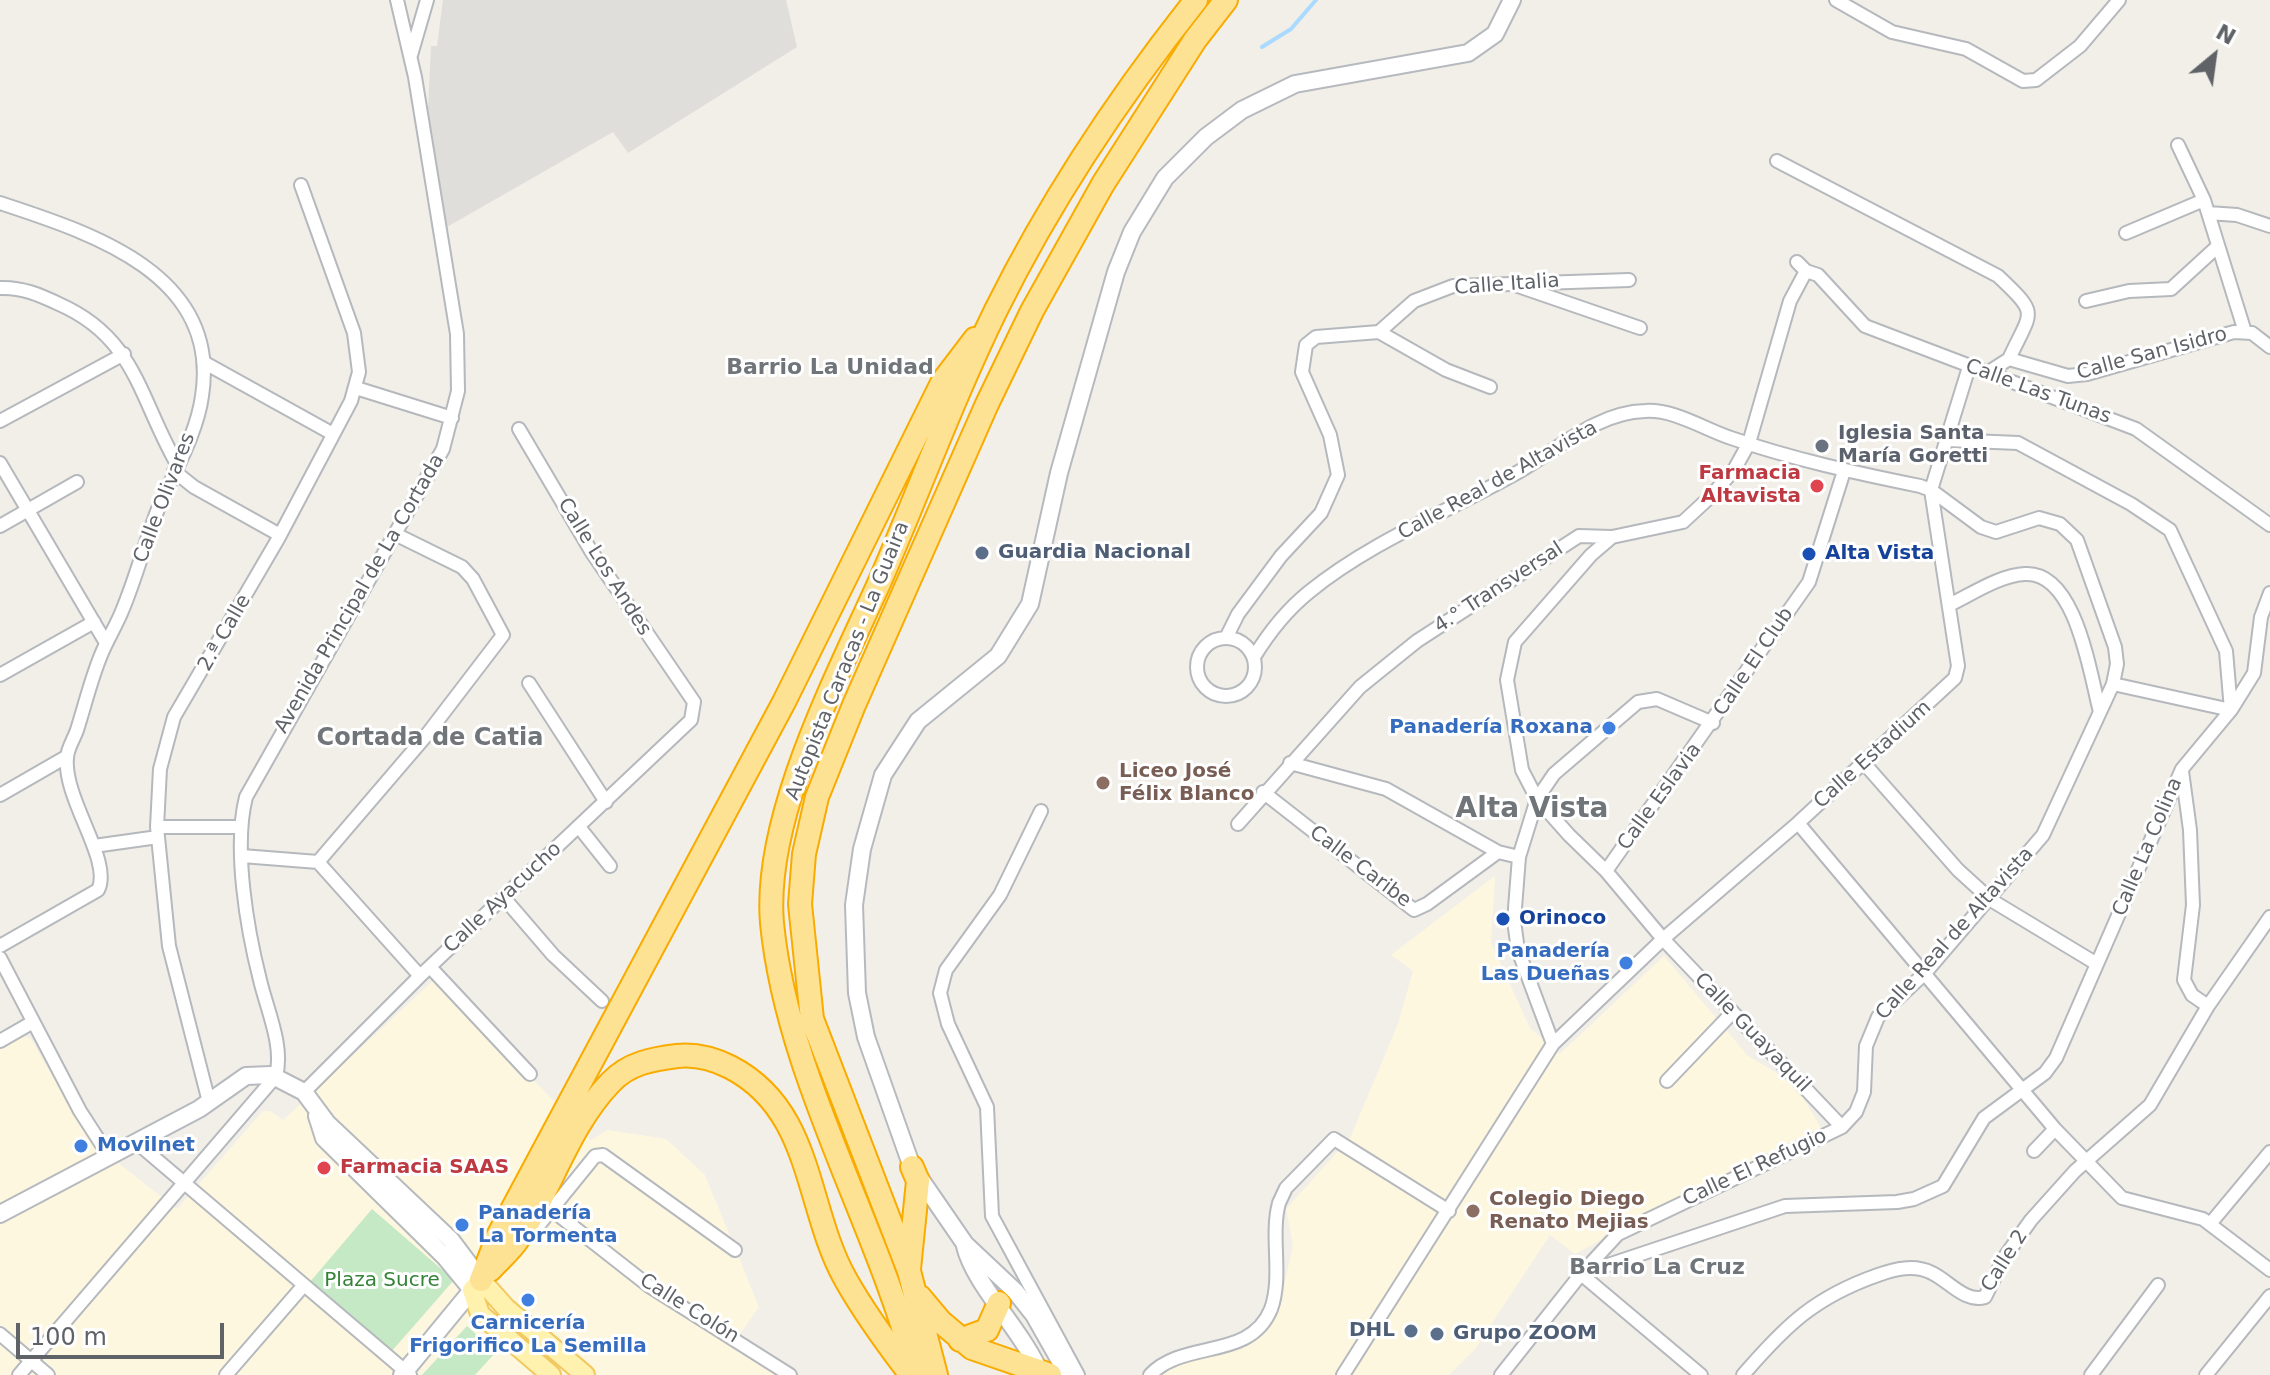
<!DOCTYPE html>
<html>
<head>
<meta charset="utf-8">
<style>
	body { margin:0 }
	#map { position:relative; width:2270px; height:1375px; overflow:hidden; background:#f1efe8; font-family:"DejaVu Sans",sans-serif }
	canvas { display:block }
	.north { position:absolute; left:2174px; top:16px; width:80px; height:80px; -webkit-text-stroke:6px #fff; paint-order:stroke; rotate:29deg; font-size:22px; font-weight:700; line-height:32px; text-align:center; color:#5f6368 }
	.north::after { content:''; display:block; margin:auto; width:28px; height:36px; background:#5f6368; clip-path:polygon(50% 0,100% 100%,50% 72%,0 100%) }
	.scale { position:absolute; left:16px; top:1323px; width:208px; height:36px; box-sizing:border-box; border:4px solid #5f6368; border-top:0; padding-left:10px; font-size:24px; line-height:28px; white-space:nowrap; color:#5f6368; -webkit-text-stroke:6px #fff; paint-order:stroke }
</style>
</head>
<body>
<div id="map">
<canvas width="2270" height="1375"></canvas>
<div class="north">N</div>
<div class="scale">100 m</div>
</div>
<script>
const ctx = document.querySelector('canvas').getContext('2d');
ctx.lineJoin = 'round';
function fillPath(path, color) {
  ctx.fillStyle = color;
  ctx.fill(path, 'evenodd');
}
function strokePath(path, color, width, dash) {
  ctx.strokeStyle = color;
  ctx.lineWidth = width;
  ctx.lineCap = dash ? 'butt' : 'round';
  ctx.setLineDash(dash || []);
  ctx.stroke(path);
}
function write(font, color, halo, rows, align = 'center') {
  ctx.font = font + ' "DejaVu Sans",sans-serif';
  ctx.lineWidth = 6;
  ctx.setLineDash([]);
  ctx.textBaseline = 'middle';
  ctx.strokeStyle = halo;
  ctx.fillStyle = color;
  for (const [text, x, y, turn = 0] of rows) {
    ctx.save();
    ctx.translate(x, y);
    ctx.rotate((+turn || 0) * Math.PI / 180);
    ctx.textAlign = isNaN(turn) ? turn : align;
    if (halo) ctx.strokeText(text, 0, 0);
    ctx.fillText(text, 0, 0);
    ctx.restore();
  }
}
fillPath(new Path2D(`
	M 1495,876 L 1491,943 L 1530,1028 L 1560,1054 L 1664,956 L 1748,1056 L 1795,1084 L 1822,1130 L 1711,1180 L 1575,1254 L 1550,1235 L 1475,1349 L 1449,1375 L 1150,1375 L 1159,1367 L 1248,1341 L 1264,1332 L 1278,1314 L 1293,1245 L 1286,1209 L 1350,1138 L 1398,1024 L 1413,971 L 1391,955 Z
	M 436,978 L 591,1140 L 608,1130 L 666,1139 L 705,1175 L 759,1307 L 740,1334 L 790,1375 L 0,1375 L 0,1046 L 20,1035 L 31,1039 L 90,1141 L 177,1209 L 263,1111 L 270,1111 L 283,1120 Z`), '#fef7e0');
fillPath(new Path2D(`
	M 443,0 L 786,0 L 797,47 L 628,153 L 613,132 L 447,227 L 428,109 L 431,46 L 437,46 Z`), '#e0deda');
fillPath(new Path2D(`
	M 372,1209 L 454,1280 L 391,1352 L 310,1282 Z
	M 467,1326 L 496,1352 L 475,1375 L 422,1375 Z`), '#c5e8c5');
strokePath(new Path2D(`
	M 1262,47 L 1291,29 L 1316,0`), '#aadaff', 4);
const street = new Path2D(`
	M 1836,0 L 1892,32 L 1966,49 L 2023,81 L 2036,80 L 2080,46 L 2119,0
	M 411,55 L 427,0
	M 2178,145 L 2204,200 L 2245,332
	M 1777,161 L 1998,276 C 2040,316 2032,309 2009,359
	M 0,203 C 91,233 221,274 202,396 C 197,434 173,474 158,509 C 145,542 136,578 122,611 C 116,626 107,640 101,655 C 91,679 85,705 77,730 C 74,739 67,749 67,758 C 63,799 113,861 98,890 L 0,946
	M 2208,213 L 2237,215 L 2270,226
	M 2126,233 L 2204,200
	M 1806,271 L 1818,275 L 1865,326 L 2136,429 L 2270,525
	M 1518,286 L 1640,328
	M 0,288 C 22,287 40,295 59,304 C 136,338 139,398 177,464
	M 2086,301 L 2129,291 L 2171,289 L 2218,246
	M 1379,332 L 1446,370 L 1490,387
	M 205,363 L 333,434
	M 1987,373 L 2009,359 L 2068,376 L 2087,374 L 2234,332 L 2252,333 L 2270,347
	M 356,388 L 452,418
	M 0,421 L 124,354
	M 0,463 L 106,643
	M 174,471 L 194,487 L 280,535
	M 0,526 L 77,482
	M 1612,537 L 1591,555 L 1515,642 L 1507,680 L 1522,770 L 1537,799 L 1569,835 L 1606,871 L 1663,939 L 1842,1127
	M 1949,605 C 1972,594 2000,575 2025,574 C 2076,571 2090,674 2100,712
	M 1226,638 L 1238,614 L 1281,556 L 1321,513 L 1338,475 L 1330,435 L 1302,372 L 1306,345 L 1316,337 L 1379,332 L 1414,301 L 1453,286 L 1629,280
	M1197 667a29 29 0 1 1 58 0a29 29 0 1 1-58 0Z
	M 1254,657 C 1268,634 1288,609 1309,592 C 1370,542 1451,510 1520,471 C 1558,449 1598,412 1645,411 C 1674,409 1704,429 1731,438 C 1792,459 1856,473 1920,486 L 1931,490 L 1981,527 L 1996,532 L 2039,518 L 2060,524 L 2077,540 L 2115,647 L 2117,664 L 2113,684 L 2043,835 L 1925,973 L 1878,1017 L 1866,1046 L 1864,1092 L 1856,1112 L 1842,1127 L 1618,1234 L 1581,1274 L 1501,1375
	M 0,675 L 94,622
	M 529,683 L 606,802
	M 2113,684 L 2231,710 L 2254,673 L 2261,617 L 2270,593
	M 1863,762 L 1958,870 L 1991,900 L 2097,964
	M 1290,763 L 1386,789 L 1498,852 L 1519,857
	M 2182,771 L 2190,830 L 2193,905 L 2184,980 L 2192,995 L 2208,1006 L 2270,917
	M 1263,792 L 1414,910 L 1427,904 L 1498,852
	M 0,795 L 66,757
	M 1041,811 L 1000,895 L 946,970 L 940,993 L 948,1024 L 987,1107 L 992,1216 L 1078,1375
	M 1798,823 L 2055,1129 L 2122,1198 L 2203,1219 L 2270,1270
	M 1238,824 L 1360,687 L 1417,641 L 1579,536 L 1612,537 L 1683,522 L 1710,497 L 1734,470 L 1749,443 L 1790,301 L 1806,271 L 1797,262
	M 157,827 L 240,827
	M 579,827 L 610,866
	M 94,846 L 158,837
	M 242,856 L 318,862 L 420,976
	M 318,862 L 425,737 L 503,635 L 473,579 L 462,567 L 395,534
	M 1606,871 L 1809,582 L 1844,471
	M 504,898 L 553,955 L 602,1001
	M 0,958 L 80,1111 L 109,1156
	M 430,967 L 530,1074
	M 0,1041 L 33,1022
	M 1553,1044 L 1518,950 L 1514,921 L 1519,857 L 1537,799 L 1554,774 L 1638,702 L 1657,699 L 1713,723
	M 1667,1081 L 1732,1013
	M 304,1092 L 420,976 L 691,720 L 694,702 L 591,551 L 519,429
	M 209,1102 L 169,946 L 157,827 L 160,769 L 174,717 L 278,539 L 351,401 L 359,372 L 354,333 L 301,185
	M 136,1142 L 410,1375
	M 2034,1151 L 2055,1129
	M 552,1210 L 649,1286 L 790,1375
	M 2210,1224 L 2270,1152
	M 530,1236 L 595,1156 L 603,1155 L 735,1250
	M 0,1334 L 48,1375
	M 19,1375 L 276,1076 C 284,1046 267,1010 260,980 C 247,929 233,848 246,797 L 443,449 L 458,391 L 457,334 L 415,77 L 397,0
	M 226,1375 L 304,1285
	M 1150,1375 C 1184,1339 1250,1361 1271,1309 C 1283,1276 1270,1236 1279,1203 L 1286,1188 L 1334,1139 L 1449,1211
	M 1343,1375 L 1553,1044 L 1663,939 L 1798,823 L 1955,678 L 1958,666 L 1931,490 L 1969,367
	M 1701,1375 L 1581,1274 L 1785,1206 L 1897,1202 L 1914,1199 L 1943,1186 L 1984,1118 L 2045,1073 L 2056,1058 L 2182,769 L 2231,710 L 2226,651 L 2170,530 L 2131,504 L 2018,443 L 1947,440
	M 1743,1375 C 1786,1325 1815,1297 1878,1275 C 1895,1269 1914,1264 1932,1273 C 1949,1281 1965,1303 1985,1297 L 2004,1258 L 2031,1220 L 2075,1171 L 2150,1105 L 2208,1006
	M 2091,1375 L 2158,1285
	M 2206,1375 L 2270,1296`);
const secondary = new Path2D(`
	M 317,1116 L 324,1138 L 444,1256 L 472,1290 L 402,1375
	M 0,1214 L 199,1109 L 246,1076 L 271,1075 L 304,1092 L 327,1123 L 451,1240 L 481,1280
	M 965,1246 C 974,1285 1024,1332 1041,1375
	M 1068,1375 L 1034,1315 L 1015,1291 L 965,1244 L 912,1167 L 866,1037 L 857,993 L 854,905 L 862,849 L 883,775 L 918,721 L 998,656 L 1030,604 L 1059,473 L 1116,272 L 1132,232 L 1165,178 L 1206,137 L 1242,110 L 1295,84 L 1468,53 L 1495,34 L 1512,0`);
const primary = new Path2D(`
	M 551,1375 L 480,1314 L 472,1290 L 481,1280 L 506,1308 L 585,1375`);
const highway = new Path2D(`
	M 909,1269 L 918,1181 L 912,1167
	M 490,1270 C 499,1260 511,1250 518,1239 C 551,1189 569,1125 611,1082 C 629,1063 653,1059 677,1056 C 695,1054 714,1059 730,1067 C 814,1110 805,1208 846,1280 C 864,1312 888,1345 911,1375
	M 481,1280 L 498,1236 L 784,702 L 943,381 L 975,339
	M 920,1297 L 941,1322 L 972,1348 L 1050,1375
	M 960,1340 L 987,1330 L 999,1303
	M 917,1375 C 878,1224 787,1078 772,923 C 763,817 837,677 880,581 C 919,491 953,398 996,310 C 1051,199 1119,97 1196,0
	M 936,1375 L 909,1271 L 812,1019 L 800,904 L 804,854 L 817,797 L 854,705 L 987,404 L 1032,311 L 1103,184 L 1195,40 L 1226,0`);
strokePath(street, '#b5b8bc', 16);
strokePath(secondary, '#b6babf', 20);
strokePath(primary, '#f2c960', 22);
strokePath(highway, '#f9ab00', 26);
strokePath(street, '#fff', 12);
strokePath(secondary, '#fff', 16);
strokePath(primary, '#fff2af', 18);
strokePath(highway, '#fde293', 22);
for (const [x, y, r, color] of [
	[1822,446,8,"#6b7280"],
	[1817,486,8,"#e0444e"],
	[982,553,8,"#5c6f8a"],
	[1809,554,8,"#1a4fb4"],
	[1609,728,8,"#3f7fe0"],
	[1103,783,8,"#8d6e63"],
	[1503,919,8,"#1a4fb4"],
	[1626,963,8,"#3f7fe0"],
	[81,1146,8,"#3f7fe0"],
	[324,1168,8,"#e0444e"],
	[1473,1211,8,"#8d6e63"],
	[462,1225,8,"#3f7fe0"],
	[528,1300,8,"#3f7fe0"],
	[1411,1331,8,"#5c6f8a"],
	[1437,1334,8,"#5c6f8a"]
]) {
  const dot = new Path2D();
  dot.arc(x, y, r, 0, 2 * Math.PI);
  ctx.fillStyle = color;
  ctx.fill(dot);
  strokePath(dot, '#fff', 3);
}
write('20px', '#5f6368', '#fff', [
	["Calle Italia",1507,285,-4],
	["Calle San Isidro",2152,354,-15],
	["Calle Las Tunas",2038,392,20],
	["Calle Real de Altavista",1498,481,-29],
	["Calle Olivares",165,498,-69],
	["Calle Los Andes",604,567,58],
	["4.° Transversal",1499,588,-33],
	["Avenida Principal de La Cortada",360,594,-60],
	["2.ª Calle",225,633,-60],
	["Autopista Caracas - La Guaira",848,661,-68],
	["Calle El Club",1754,662,-56],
	["Calle Estadium",1873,755,-42],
	["Calle Eslavia",1660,797,-54],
	["Calle La Colina",2148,847,-67],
	["Calle Caribe",1360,867,37],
	["Calle Ayacucho",503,898,-43],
	["Calle Real de Altavista",1955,934,-48],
	["Calle Guayaquil",1752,1033,46],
	["Calle El Refugio",1755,1168,-25],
	["Calle 2",2005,1261,-58],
	["Calle Colón",689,1309,32]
]);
write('bold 20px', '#5b616d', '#fff', [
	["Iglesia Santa",1838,434],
	["María Goretti",1838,457]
], 'left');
write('bold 20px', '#be3a42', '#fff', [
	["Farmacia",1801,474],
	["Altavista",1801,497],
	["Farmacia SAAS",340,1168,"left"]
], 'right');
write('bold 20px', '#4e5e75', '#fff', [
	["Guardia Nacional",998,553],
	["DHL",1395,1331,"right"],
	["Grupo ZOOM",1453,1334]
], 'left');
write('bold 20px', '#164399', '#fff', [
	["Alta Vista",1825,554],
	["Orinoco",1519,919]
], 'left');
write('bold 20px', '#366cbe', '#fff', [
	["Panadería Roxana",1593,728],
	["Panadería",1610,952],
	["Las Dueñas",1610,975],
	["Movilnet",97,1146,"left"],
	["Panadería",478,1214,"left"],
	["La Tormenta",478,1237,"left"],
	["Carnicería",528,1324,"center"],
	["Frigorifico La Semilla",528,1347,"center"]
], 'right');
write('bold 20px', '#785e54', '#fff', [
	["Liceo José",1119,772],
	["Félix Blanco",1119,795],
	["Colegio Diego",1489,1200],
	["Renato Mejias",1489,1223]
], 'left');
write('20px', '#348238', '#fff', [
	["Plaza Sucre",382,1281]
]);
write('bold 22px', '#70757a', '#fff', [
	["Barrio La Unidad",830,368],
	["Barrio La Cruz",1657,1268]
]);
write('bold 24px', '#70757a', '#fff', [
	["Cortada de Catia",430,739]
]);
write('bold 28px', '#70757a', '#fff', [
	["Alta Vista",1532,810]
]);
</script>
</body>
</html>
